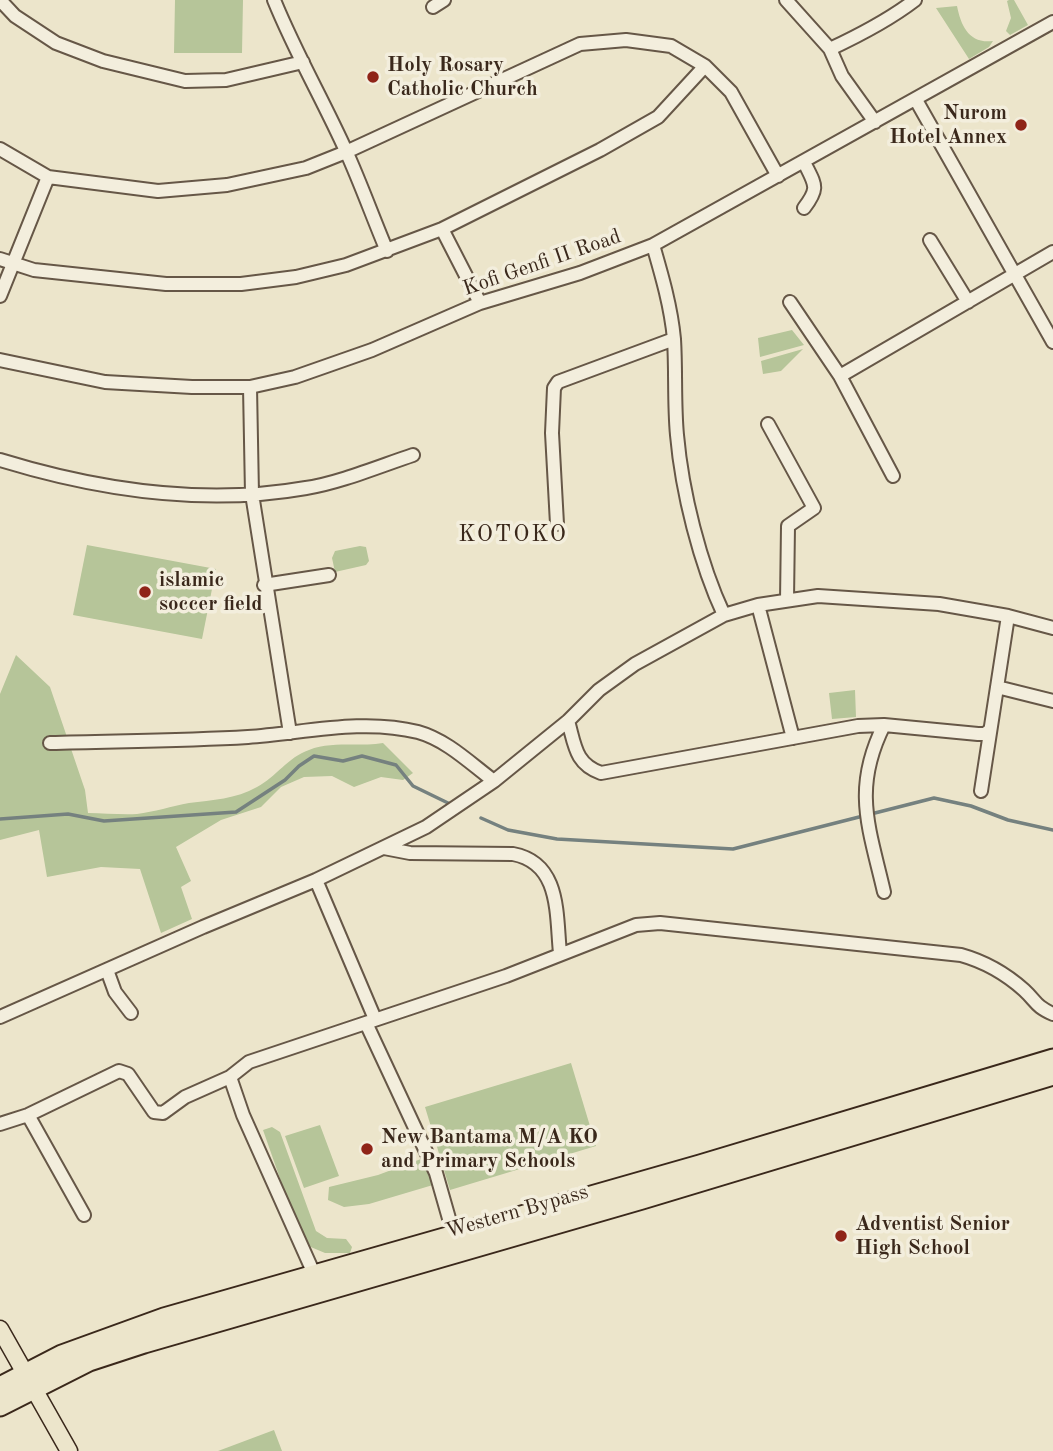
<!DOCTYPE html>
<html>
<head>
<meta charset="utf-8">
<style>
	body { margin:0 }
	canvas { display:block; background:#ece5cb }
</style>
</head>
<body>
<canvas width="1053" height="1451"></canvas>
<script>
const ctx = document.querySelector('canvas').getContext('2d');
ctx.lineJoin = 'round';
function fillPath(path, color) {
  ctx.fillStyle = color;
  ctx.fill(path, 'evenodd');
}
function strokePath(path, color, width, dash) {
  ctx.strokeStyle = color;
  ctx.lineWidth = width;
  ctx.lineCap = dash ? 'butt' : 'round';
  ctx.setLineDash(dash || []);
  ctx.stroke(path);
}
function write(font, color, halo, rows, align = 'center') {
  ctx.font = font + ' "Old Standard TT",serif';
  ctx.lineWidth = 7;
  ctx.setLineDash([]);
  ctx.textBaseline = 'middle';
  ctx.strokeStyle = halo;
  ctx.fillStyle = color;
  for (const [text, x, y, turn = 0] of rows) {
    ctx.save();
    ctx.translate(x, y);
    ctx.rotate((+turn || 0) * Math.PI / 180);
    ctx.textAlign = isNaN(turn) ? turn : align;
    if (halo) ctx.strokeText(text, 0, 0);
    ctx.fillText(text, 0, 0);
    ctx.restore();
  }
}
fillPath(new Path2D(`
	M 175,0 L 243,0 L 242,53 L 174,53 Z
	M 1009,0 L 1014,0 L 1028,25 L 1010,35 L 1006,31 L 1011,18 L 1007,1 Z
	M 957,6 C 961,26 969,44 993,41 L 989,47 L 969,59 L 936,8 Z
	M 792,330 L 804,345 L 760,357 L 758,338 Z
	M 803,349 L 781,371 L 763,374 L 761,361 Z
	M 87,545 L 216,569 L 202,639 L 73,615 Z
	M 360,546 L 366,547 L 369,561 L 366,565 L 335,572 L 332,558 L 335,551 Z
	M 16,655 L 50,687 L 85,790 L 88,813 C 104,813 121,815 137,814 C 154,812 172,806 189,803 C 212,800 236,799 257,787 C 276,777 288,757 309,750 C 332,741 358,747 383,743 L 413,773 L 403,780 L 381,777 L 354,787 L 332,776 L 304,777 L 281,787 L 261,807 L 221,820 L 176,847 L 191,881 L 181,887 L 192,919 L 161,933 L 140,869 L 101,867 L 47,877 L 39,830 L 0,840 L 0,694 Z
	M 855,690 L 856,717 L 832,719 L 829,693 Z
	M 571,1063 L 596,1146 L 450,1190 L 425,1107 Z
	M 320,1125 L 339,1176 L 304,1188 L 285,1136 Z
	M 272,1127 L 280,1132 L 316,1231 L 327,1238 L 346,1239 L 352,1247 L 350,1253 L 325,1253 L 306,1245 L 297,1227 L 263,1130 Z
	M 429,1156 C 438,1163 445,1171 443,1182 L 369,1204 L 344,1207 L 328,1200 L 329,1187 L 378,1175 Z
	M 274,1430 L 282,1451 L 218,1451 Z`), '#b6c599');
strokePath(new Path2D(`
	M 481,818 L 508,830 L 557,839 L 733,849 L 934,798 L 971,806 L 1008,820 L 1053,830
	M 0,819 L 68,814 L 104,821 L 236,812 L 285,780 L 299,766 L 314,756 L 343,761 L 362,756 L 396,765 L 413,786 L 448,803`), '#75817f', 3.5);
const minor = new Path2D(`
	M 0,0 L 15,16 L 56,43 L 103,61 L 185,81 L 226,80 L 303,62
	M 274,0 C 295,52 323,100 346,151 C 361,184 373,218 387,251
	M 786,0 L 830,49 L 842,76 L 875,122
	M 433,7 L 444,0
	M 830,49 C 860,35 889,20 915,0
	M 916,100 L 1053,342
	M 0,149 L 48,177 L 158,191 L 227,185 L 306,168 L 346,152 L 580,44 L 626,40 L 671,46 L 705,66 L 731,92 L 778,176
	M 804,162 C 815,185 820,187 804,208
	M 442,229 L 480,303
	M 930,240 L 968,302
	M 0,259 L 34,270 L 166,284 L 241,284 L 296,277 L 346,265 L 442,229 L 600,150 L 658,117 L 705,66
	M 0,296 L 48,177
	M 790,302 L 840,376
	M 0,360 L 105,382 L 192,387 L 250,387 L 295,377 L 372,350 L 480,303 L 580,273 L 653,245 L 1053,22
	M 250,387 L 252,494 L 290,733
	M 768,424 L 814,508 L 788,526 L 787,600
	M 0,460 C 98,490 204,506 306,488 C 339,483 380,466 413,455
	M 893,476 L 840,376 L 1053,252
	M 557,524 L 552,433 L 554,388 L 558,382 L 674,339
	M 264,585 L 329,575
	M 758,605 L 793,738
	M 724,615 L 758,605 L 818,596 L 939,604 L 1008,616 L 1053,628
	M 997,687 L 1053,701
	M 568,721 C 575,745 575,764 601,773 L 858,726 L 884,725 L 978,734 L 985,734 L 990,730
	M 50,743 C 115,741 182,741 248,737 C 304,733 363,718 418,732 C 447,740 471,764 494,781
	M 981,791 L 1008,616
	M 384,848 L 410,853 L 513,854 C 561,863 556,915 560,953
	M 316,880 L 375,1019
	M 884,892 C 869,827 852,789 884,725
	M 107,970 L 115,992 L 131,1013
	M 0,1017 L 203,927 L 316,880 L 426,827 L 494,781 L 568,721 L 599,690 L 635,664 L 724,615 C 700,564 682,492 677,435 C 674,403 676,371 674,339 C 671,307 662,276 653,245
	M 366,1023 L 436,1173 L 454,1236
	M 28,1115 L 84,1215
	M 0,1124 L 28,1115 L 119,1071 L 128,1074 L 154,1112 L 163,1113 L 185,1097 L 230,1077
	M 315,1276 L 243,1115 L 230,1077 L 249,1062 L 506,976 L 636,925 L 660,923 L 961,955 C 986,962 1005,973 1024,990 C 1037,1002 1035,1006 1053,1014`);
const major = new Path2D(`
	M 0,1329 L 69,1451`);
const highway = new Path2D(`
	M 0,1387 L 62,1355 L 164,1318 L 700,1165 L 1053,1059
	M 0,1406 L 89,1361 L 144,1343 L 642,1199 L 1053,1075`);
strokePath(minor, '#665747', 16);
strokePath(major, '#3a281b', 19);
strokePath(highway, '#3a281b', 23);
strokePath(minor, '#f3eedd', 12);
strokePath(major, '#ece5cb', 16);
strokePath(highway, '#ece5cb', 19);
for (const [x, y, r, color] of [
	[373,77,7,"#8f2418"],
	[1021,125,7,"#8f2418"],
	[145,592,7,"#8f2418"],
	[367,1149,7,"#8f2418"],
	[841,1236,7,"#8f2418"]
]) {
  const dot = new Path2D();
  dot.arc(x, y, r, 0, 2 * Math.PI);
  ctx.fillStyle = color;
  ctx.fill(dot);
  strokePath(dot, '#f3eedd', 2.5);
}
write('bold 21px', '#3a281b', '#f3eedd', [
	["Holy Rosary",387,65],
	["Catholic Church",387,89],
	["Nurom",1007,113,"right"],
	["Hotel Annex",1007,137,"right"],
	["islamic",159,580],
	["soccer field",159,604],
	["New Bantama M/A KO",381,1137],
	["and Primary Schools",381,1161],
	["Adventist Senior",855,1224],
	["High School",855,1248]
], 'left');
write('21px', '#3a281b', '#f3eedd', [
	["Kofi Genfi II Road",542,263,-19],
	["Western Bypass",517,1212,-16]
]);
ctx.letterSpacing = '2px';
write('23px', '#3a281b', '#f3eedd', [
	["KOTOKO",513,535]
]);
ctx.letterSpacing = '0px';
</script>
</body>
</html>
